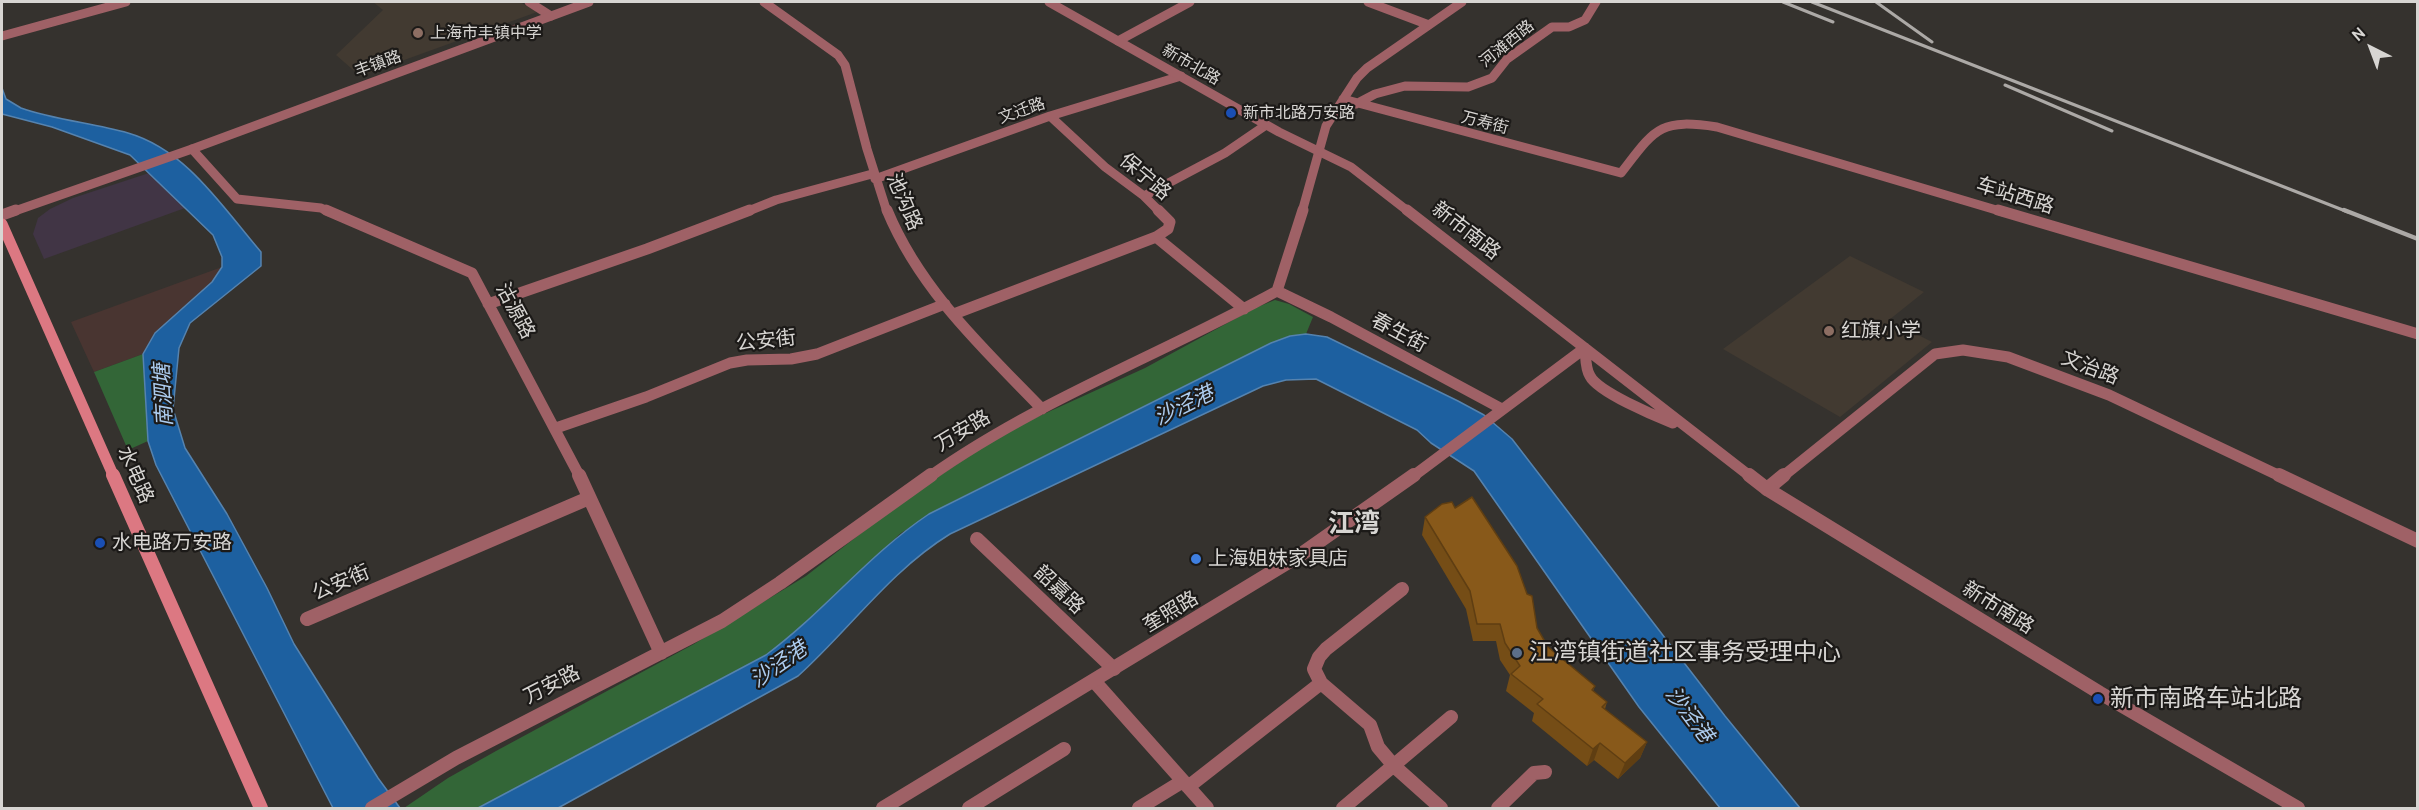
<!DOCTYPE html>
<html>
<head>
<meta charset="utf-8">
<style>
	body { margin:0 }
	#map { position:relative; width:2419px; height:810px; overflow:hidden; background:#35322e; font-family:Cabin,sans-serif }
	canvas { display:block }
	.frame { position:absolute; inset:0; border:3px solid #d7d5d2; pointer-events:none }
	.north { position:absolute; left:2341px; top:18px; width:60px; height:60px; -webkit-text-stroke:4px #1c1a18; paint-order:stroke; rotate:318deg; font-size:16px; font-weight:700; line-height:24px; text-align:center; color:#d7d5d2 }
	.north::after { content:''; display:block; margin:auto; width:21px; height:27px; background:#d7d5d2; clip-path:polygon(50% 0,100% 100%,50% 72%,0 100%) }
</style>
</head>
<body>
<div id="map">
<canvas width="2419" height="810"></canvas>
<div class="frame"></div>
<div class="north">N</div>
</div>
<script>
const ctx = document.querySelector('canvas').getContext('2d');
ctx.lineJoin = 'round';
function fillPath(path, color) {
  ctx.fillStyle = color;
  ctx.fill(path, 'evenodd');
}
function strokePath(path, color, width, dash) {
  ctx.strokeStyle = color;
  ctx.lineWidth = width;
  ctx.lineCap = dash ? 'butt' : 'round';
  ctx.setLineDash(dash || []);
  ctx.stroke(path);
}
function write(font, color, halo, rows, align = 'center') {
  ctx.font = font + ' Cabin,"Noto Sans SC",sans-serif';
  ctx.lineWidth = 4.5;
  ctx.setLineDash([]);
  ctx.textBaseline = 'middle';
  ctx.strokeStyle = halo;
  ctx.fillStyle = color;
  for (const [text, x, y, turn = 0] of rows) {
    ctx.save();
    ctx.translate(x, y);
    ctx.rotate((+turn || 0) * Math.PI / 180);
    ctx.textAlign = isNaN(turn) ? turn : align;
    if (halo) ctx.strokeText(text, 0, 0);
    ctx.fillText(text, 0, 0);
    ctx.restore();
  }
}
fillPath(new Path2D(`
	M 149,173 L 185,208 L 44,259 L 33,234 L 38,218 L 50,209 L 73,198 Z`), '#413545');
fillPath(new Path2D(`
	M 373,2 L 520,2 L 537,12 L 360,76 L 336,55 L 383,10 Z
	M 1850,256 L 1924,292 L 1889,320 L 1932,342 L 1840,417 L 1723,349 Z`), '#423a31');
fillPath(new Path2D(`
	M 222,267 L 212,282 L 155,333 L 143,354 L 94,372 L 71,322 Z`), '#493531');
fillPath(new Path2D(`
	M 1275,300 L 1289,304 L 1313,317 L 1306,334 L 1290,336 L 1271,343 L 952,502 L 901,533 L 790,637 L 766,655 L 478,808 L 404,808 L 448,778 L 496,751 L 694,644 L 806,576 L 900,503 L 982,447 L 1024,423 L 1145,368 L 1255,308 Z
	M 143,354 L 148,441 L 128,450 L 94,372 Z`), '#336637');
const water = new Path2D(`
	M 2,88 L 6,99 L 21,108 C 55,120 93,123 128,133 C 187,150 223,208 261,252 L 261,266 L 190,323 L 179,348 L 173,409 L 185,448 L 227,514 L 267,588 L 294,644 L 378,778 L 400,808 L 333,808 L 156,465 L 148,441 L 143,354 L 155,333 L 212,282 L 222,267 L 222,257 L 213,235 L 130,155 L 52,127 L 2,114 Z
	M 1306,334 L 1327,337 L 1458,401 L 1484,415 L 1512,439 L 1725,716 L 1800,808 L 1720,808 L 1639,707 L 1474,471 L 1431,443 L 1417,430 L 1316,379 L 1286,380 L 1263,386 L 950,534 C 890,571 850,629 798,676 L 558,808 L 478,808 L 766,655 C 824,612 869,554 929,514 L 1271,343 L 1290,336 Z`);
fillPath(water, '#1d60a0');
strokePath(water, '#5583af', 1.5);
strokePath(new Path2D(`
	M 529,2 L 551,16
	M 764,2 L 838,55 L 845,65 L 867,149 L 887,212
	M 1368,2 L 1429,25
	M 2,36 L 126,2
	M 1118,41 L 1190,2
	M 1343,99 L 1621,173 C 1655,129 1659,118 1717,127 L 2003,212
	M 1356,104 L 1375,94 L 1405,86 L 1468,87 L 1492,78 L 1507,59 L 1552,27 L 1569,27 L 1585,20 L 1596,2
	M 1050,116 L 1105,167 L 1144,196 L 1160,212
	M 192,149 L 237,199 L 321,208 L 329,212
	M 875,179 L 1050,116 L 1181,76
	M 1144,196 L 1225,153 L 1266,125
	M 746,212 L 776,200 L 872,174
	M 1302,212 L 1326,126 L 1357,78 L 1367,68 L 1462,2`), '#9f6166', 9);
strokePath(new Path2D(`
	M 326,210 L 472,273 L 580,477
	M 887,210 C 920,290 983,348 1042,409
	M 1998,210 L 2418,334
	M 1156,237 L 1244,309
	M 1277,291 L 1331,317 L 1502,409
	M 488,304 L 647,249 L 750,210
	M 954,314 L 1156,237 L 1168,229 L 1170,222 L 1158,210
	M 556,428 L 646,397 L 730,363 L 747,360 L 791,359 L 817,354 L 945,304
	M 929,477 C 1036,401 1162,354 1277,291 L 1303,210
	M 1782,477 L 1935,354 L 1963,350 L 2008,357 L 2109,395 L 2282,477`), '#9f6166', 11);
strokePath(new Path2D(`
	M 579,475 L 661,653
	M 2279,475 L 2418,541
	M 1767,489 L 1784,475
	M 977,539 L 1114,669
	M 1402,589 L 1326,649 L 1319,657 L 1314,669 L 1321,683 L 1370,725 L 1378,747 L 1394,766 L 1441,808
	M 307,619 L 589,498
	M 1094,681 L 1207,808
	M 1188,787 L 1321,683
	M 372,808 L 456,758 L 722,621 L 780,583 L 931,475
	M 969,808 L 1064,749
	M 1139,808 L 1183,781
	M 1343,808 L 1451,717
	M 1498,808 L 1534,773 L 1545,772`), '#9f6166', 14);
strokePath(new Path2D(`
	M 1049,2 L 1279,132 L 1351,167 L 1409,212
	M 12,212 L 192,149 L 589,2`), '#9f6166', 9);
strokePath(new Path2D(`
	M 1407,210 L 1751,477
	M 2,215 L 16,210
	M 1585,348 C 1586,357 1585,368 1590,376 C 1598,392 1655,416 1673,423
	M 1412,477 L 1585,348`), '#9f6166', 11);
strokePath(new Path2D(`
	M 1749,475 L 1767,489 L 2100,693 L 2298,808
	M 883,808 L 1300,555 L 1414,475`), '#9f6166', 14);
strokePath(new Path2D(`
	M 2,224 L 114,477`), '#dc7882', 11);
strokePath(new Path2D(`
	M 113,475 L 261,808`), '#dc7882', 14);
strokePath(new Path2D(`
	M 1783,2 L 1833,22
	M 1812,2 L 2348,212
	M 1876,2 L 1932,42
	M 2005,85 L 2112,131`), '#aca9a6', 3);
strokePath(new Path2D(`
	M 2344,210 L 2418,239`), '#aca9a6', 4.5);
fillPath(new Path2D(`
	M 1425,517 L 1537,628 L 1548,647 L 1595,686 L 1593,691 L 1607,702 L 1605,709 L 1647,742 L 1640,758 L 1618,779 L 1594,760 L 1587,766 L 1532,721 L 1534,713 L 1506,691 L 1510,675 L 1500,660 L 1496,641 L 1473,641 L 1466,609 L 1422,535 Z`), '#754d16');
fillPath(new Path2D(`
	M 1647,742 L 1640,758 L 1618,779 L 1625,763 Z
	M 1600,743 L 1594,760 L 1587,766 L 1593,749 Z`), '#5f3e12');
const building = new Path2D(`
	M 1472,497 L 1517,566 L 1527,594 L 1532,596 L 1537,628 L 1548,647 L 1595,686 L 1592,690 L 1607,702 L 1602,707 L 1647,742 L 1625,763 L 1600,743 L 1593,749 L 1537,704 L 1543,699 L 1511,674 L 1520,666 L 1505,643 L 1500,624 L 1477,624 L 1470,591 L 1425,517 L 1442,504 L 1452,502 L 1455,508 Z`);
fillPath(building, '#88591a');
strokePath(building, '#5f3e12', 1.5);
for (const [x, y, r, color] of [
	[418,33,6,"#8d6e63"],
	[1231,113,6,"#1a4fb4"],
	[1829,331,6,"#8d6e63"],
	[100,543,6,"#1a4fb4"],
	[1196,559,6,"#3f7fe0"],
	[1517,653,6,"#5c6f8a"],
	[2098,699,6,"#1a4fb4"]
]) {
  const dot = new Path2D();
  dot.arc(x, y, r, 0, 2 * Math.PI);
  ctx.fillStyle = color;
  ctx.fill(dot);
  strokePath(dot, '#1c1a18', 2);
}
write('16px', '#d7d5d2', '#1c1a18', [
	["上海市丰镇中学",430,33],
	["新市北路万安路",1243,113]
], 'left');
write('16px', '#d7d5d2', '#1c1a18', [
	["河滩西路",1507,44,-39],
	["丰镇路",378,64,-20],
	["新市北路",1191,65,30],
	["文迁路",1022,111,-19],
	["万寿街",1485,123,14]
]);
write('20px', '#d7d5d2', '#1c1a18', [
	["保宁路",1145,177,40],
	["车站西路",2015,196,17],
	["池沟路",904,202,67],
	["新市南路",1466,231,38],
	["沽源路",515,311,62],
	["春生街",1399,333,28],
	["公安街",766,341,-6],
	["文治路",2090,368,21],
	["万安路",963,431,-31],
	["水电路",135,475,66],
	["公安街",341,583,-23],
	["韶嘉路",1059,590,43],
	["新市南路",1998,608,32],
	["奎照路",1171,612,-31],
	["万安路",552,685,-27]
]);
write('20px', '#d7d5d2', '#1c1a18', [
	["红旗小学",1841,331],
	["水电路万安路",112,543],
	["上海姐妹家具店",1208,559]
], 'left');
write('italic 21px', '#acccef', '#1c1a18', [
	["南泗塘",164,395,-93],
	["沙泾港",1184,406,-26],
	["沙泾港",779,665,-35],
	["沙泾港",1689,715,53]
]);
write('24px', '#d7d5d2', '#1c1a18', [
	["江湾镇街道社区事务受理中心",1529,653],
	["新市南路车站北路",2110,699]
], 'left');
write('bold 26px', '#d7d5d2', '#1c1a18', [
	["江湾",1354,524]
]);
</script>
</body>
</html>
